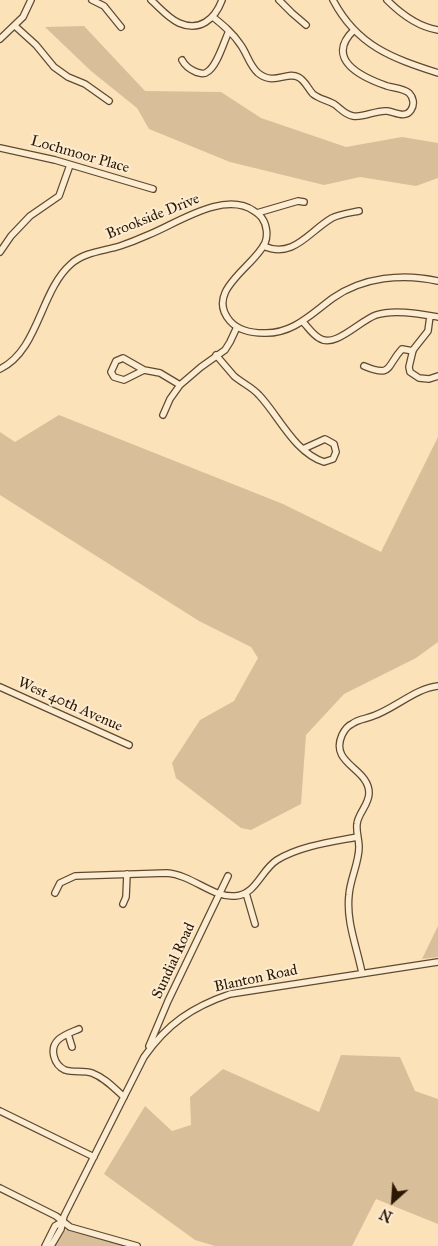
<!DOCTYPE html>
<html>
<head>
<meta charset="utf-8">
<style>
	body { margin:0 }
	#map { position:relative; width:438px; height:1246px; overflow:hidden; background:#fbe2b9; font-family:"IM FELL Great Primer",serif }
	canvas { display:block }
	.north { position:absolute; left:368px; top:1176px; width:50px; height:50px; -webkit-text-stroke:4px #fcecd2; paint-order:stroke; rotate:206deg; font-size:14px; font-weight:700; line-height:20px; text-align:center; color:#2b1703 }
	.north::after { content:''; display:block; margin:auto; width:18px; height:22px; background:#2b1703; clip-path:polygon(50% 0,100% 100%,50% 72%,0 100%) }
</style>
</head>
<body>
<div id="map">
<canvas width="438" height="1246"></canvas>
<div class="north">N</div>
</div>
<script>
const ctx = document.querySelector('canvas').getContext('2d');
ctx.lineJoin = 'round';
function fillPath(path, color) {
  ctx.fillStyle = color;
  ctx.fill(path, 'evenodd');
}
function strokePath(path, color, width, dash) {
  ctx.strokeStyle = color;
  ctx.lineWidth = width;
  ctx.lineCap = dash ? 'butt' : 'round';
  ctx.setLineDash(dash || []);
  ctx.stroke(path);
}
function write(font, color, halo, rows, align = 'center') {
  ctx.font = font + ' "IM FELL Great Primer",serif';
  ctx.lineWidth = 4;
  ctx.setLineDash([]);
  ctx.textBaseline = 'middle';
  ctx.strokeStyle = halo;
  ctx.fillStyle = color;
  for (const [text, x, y, turn = 0] of rows) {
    ctx.save();
    ctx.translate(x, y);
    ctx.rotate((+turn || 0) * Math.PI / 180);
    ctx.textAlign = isNaN(turn) ? turn : align;
    if (halo) ctx.strokeText(text, 0, 0);
    ctx.fillText(text, 0, 0);
    ctx.restore();
  }
}
fillPath(new Path2D(`
	M 84,26 L 145,91 L 221,92 L 261,118 L 346,147 L 402,137 L 438,143 L 438,178 L 416,186 L 360,177 L 324,185 L 230,162 L 149,129 L 137,108 L 91,71 L 45,27 Z
	M 59,415 L 283,504 L 381,552 L 438,437 L 438,642 L 416,658 L 344,694 L 306,735 L 301,804 L 251,830 L 241,828 L 176,778 L 172,763 L 200,720 L 234,701 L 258,658 L 251,647 L 199,621 L 0,495 L 0,432 L 15,442 Z
	M 438,926 L 438,957 L 422,959 Z
	M 341,1055 L 400,1057 L 415,1091 L 438,1099 L 438,1224 L 376,1199 L 352,1246 L 215,1246 L 195,1240 L 104,1174 L 145,1106 L 172,1131 L 191,1125 L 190,1097 L 223,1069 L 319,1112 Z
	M 66,1230 L 72,1231 L 127,1246 L 53,1246 L 59,1234 Z`), '#d8bf9a');
const street = new Path2D(`
	M 92,0 L 104,6 L 121,27
	M 151,0 C 160,8 168,18 179,23 C 200,32 215,19 222,0
	M 279,0 L 292,13 L 306,25
	M 333,0 C 357,46 392,58 438,73
	M 387,0 C 400,13 419,27 438,30
	M 213,17 C 223,25 233,33 240,44 C 247,53 249,65 258,73 C 274,86 287,71 298,77 C 305,80 308,89 313,94 C 319,99 327,100 334,104 C 340,108 345,115 353,116 C 364,118 375,110 387,111 C 395,112 405,119 411,110 C 415,104 413,97 409,93 C 403,88 394,88 387,86 C 361,77 324,59 354,30
	M 15,26 L 36,45 L 54,67 L 68,77 L 85,84 L 109,101
	M 0,39 L 23,17 L 31,0
	M 182,60 C 185,66 189,69 196,72 C 200,73 204,75 207,72 C 217,67 224,41 229,31
	M 0,148 L 55,160 L 153,189
	M 257,213 L 298,201 L 304,202
	M 263,246 C 294,259 308,232 332,218 C 340,214 349,213 359,211
	M 0,252 L 11,236 L 30,216 L 59,196 L 70,165
	M 430,316 L 428,331 L 413,350 L 409,367 L 410,372 L 419,378 L 429,379 L 438,376
	M 303,322 C 308,327 312,334 319,338 C 335,349 359,321 376,315 C 394,309 420,314 438,317
	M 216,355 C 222,362 228,369 234,376 C 242,383 252,387 259,395 C 279,416 294,452 324,462 L 333,459 L 336,452 L 334,444 L 325,439 L 303,449
	M 364,366 C 393,378 386,366 402,349 L 413,351
	M 0,369 C 39,350 40,291 71,264 C 84,252 104,251 120,246 C 129,243 139,239 148,235 C 176,224 224,190 254,211 C 257,213 260,215 262,218 C 267,225 268,236 265,243 C 254,267 204,291 230,321 C 238,330 252,333 264,333 C 293,334 311,314 333,298 C 363,277 403,273 438,281
	M 144,370 L 124,380 L 114,377 L 111,372 L 116,361 L 123,358 L 144,370 L 160,373 L 180,385
	M 163,415 L 170,399 L 180,385 L 201,367 L 225,350 L 230,342 L 237,327
	M 0,687 L 129,745
	M 55,893 L 60,883 L 75,876 L 167,873 C 192,875 213,898 235,896 C 256,895 261,870 277,860 C 300,846 331,842 357,837
	M 246,893 L 255,924
	M 123,904 L 126,897 L 127,874
	M 362,973 C 357,947 346,922 349,895 C 350,879 359,863 359,847 C 359,839 356,832 357,824 C 358,813 369,805 369,793 C 369,768 329,764 342,735 C 344,731 347,726 352,724 C 358,719 366,719 373,716 C 394,709 416,688 438,686
	M 79,1029 C 72,1032 63,1035 58,1040 C 49,1049 54,1065 65,1070 C 74,1073 83,1070 92,1073 C 105,1078 114,1088 124,1097
	M 68,1034 L 72,1047
	M 149,1046 L 168,1001 L 228,876
	M 0,1111 L 94,1157
	M 0,1188 L 56,1216 L 70,1227 L 137,1246
	M 45,1246 L 55,1226 L 62,1222
	M 51,1246 L 61,1229 L 64,1216 L 144,1057 C 167,1024 192,1007 230,994 L 438,962`);
strokePath(street, '#5f4a30', 8);
strokePath(street, '#fcecd2', 5.5);
write('15px', '#2b1703', '#fcecd2', [
	["Lochmoor Place",80,155,16],
	["Brookside Drive",153,217,-22],
	["West 40th Avenue",70,705,24],
	["Sundial Road",174,961,-65],
	["Blanton Road",256,979,-12]
]);
</script>
</body>
</html>
